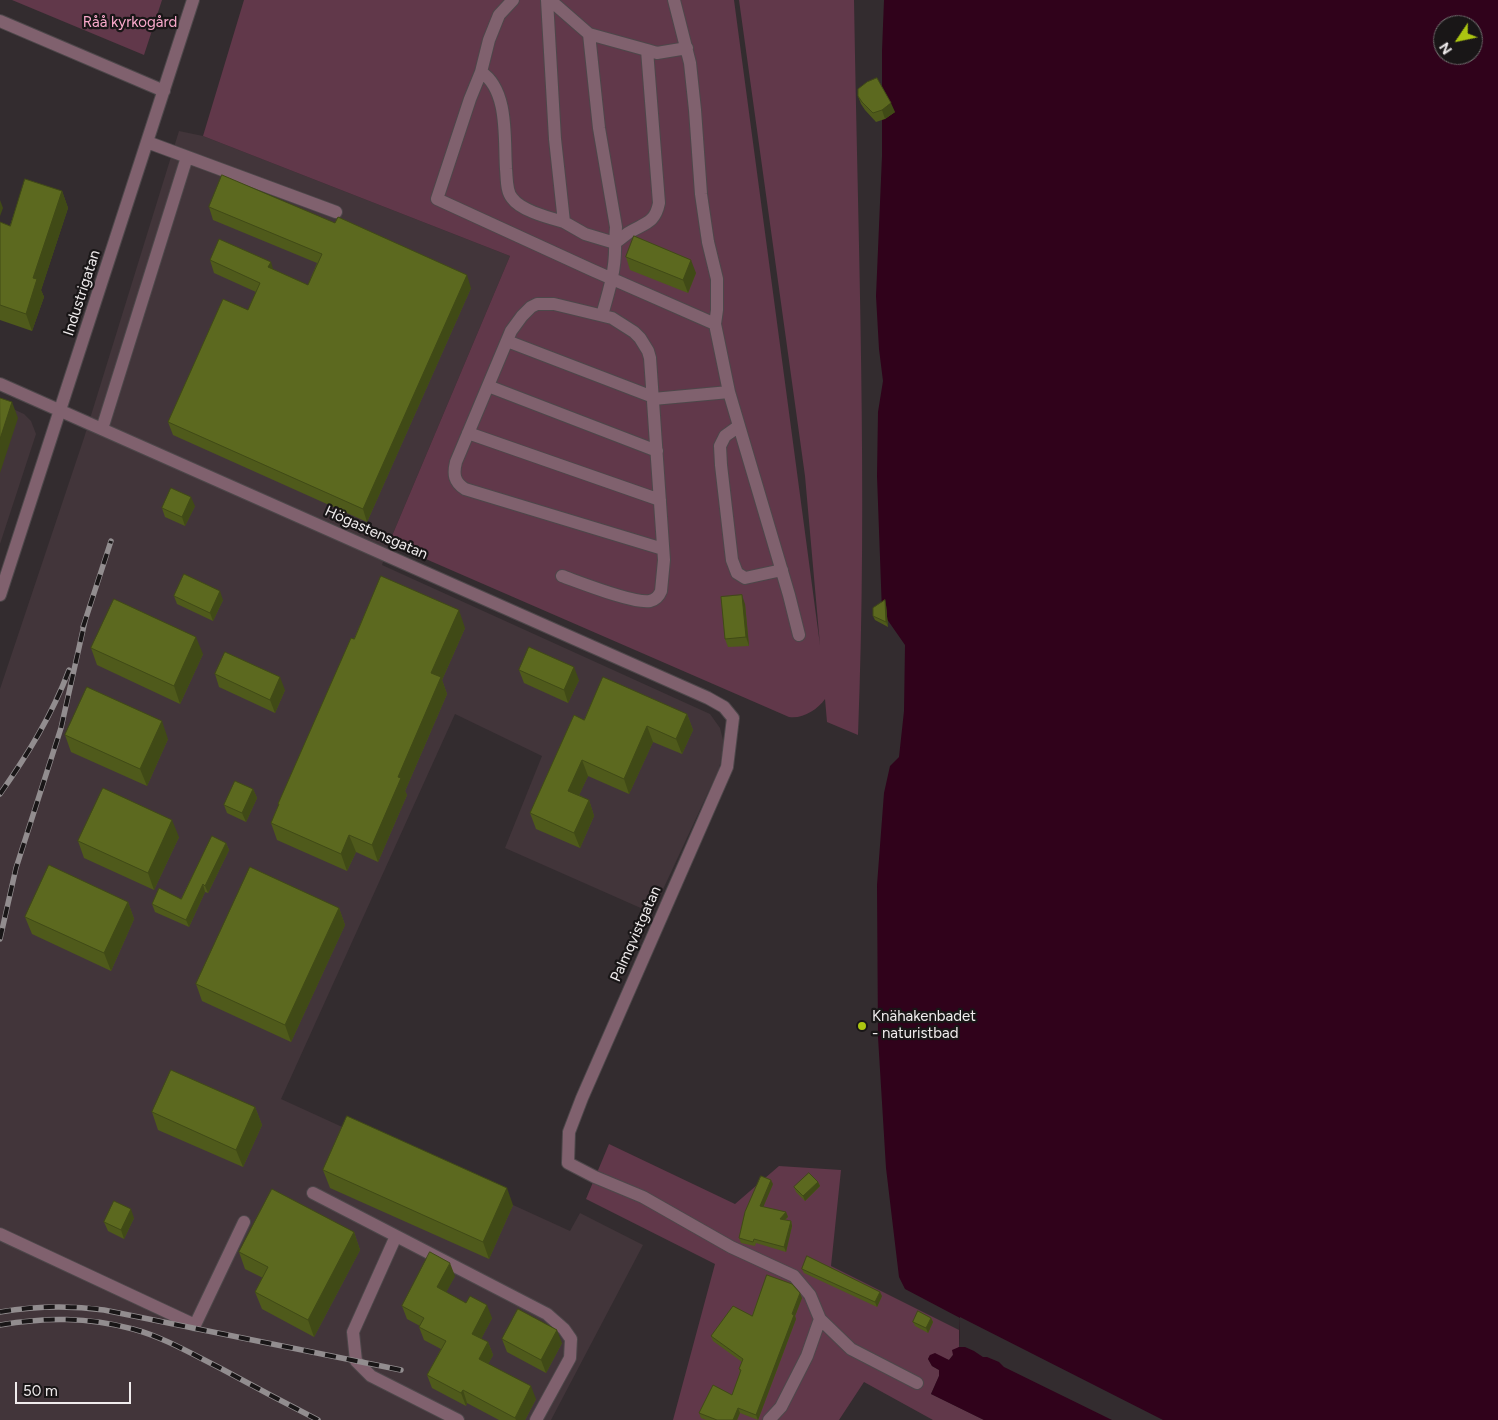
<!DOCTYPE html>
<html>
<head>
<meta charset="utf-8">
<style>
	body { margin:0 }
	#map { position:relative; width:1498px; height:1420px; overflow:hidden; background:#332c2f; font-family:Figtree,sans-serif }
	canvas { display:block }
	.north { position:absolute; left:1433px; top:15px; width:50px; height:50px; box-sizing:border-box; background:#191617; border:1px solid #6f6c6d; border-radius:50%; rotate:236deg; font-size:14px; font-weight:700; line-height:20px; text-align:center; color:#f0eced }
	.north::after { content:''; display:block; margin:auto; width:18px; height:22px; background:#acc611; clip-path:polygon(50% 0,100% 100%,50% 72%,0 100%) }
	.scale { position:absolute; left:15px; top:1382px; width:116px; height:22px; box-sizing:border-box; border:2px solid #f0eced; border-top:0; padding-left:6px; font-size:15px; line-height:18px; white-space:nowrap; color:#f0eced; -webkit-text-stroke:4px #191617; paint-order:stroke }
</style>
</head>
<body>
<div id="map">
<canvas width="1498" height="1420"></canvas>
<div class="north">N</div>
<div class="scale">50 m</div>
</div>
<script>
const ctx = document.querySelector('canvas').getContext('2d');
ctx.lineJoin = 'round';
function fillPath(path, color) {
  ctx.fillStyle = color;
  ctx.fill(path, 'evenodd');
}
function strokePath(path, color, width, dash) {
  ctx.strokeStyle = color;
  ctx.lineWidth = width;
  ctx.lineCap = dash ? 'butt' : 'round';
  ctx.setLineDash(dash || []);
  ctx.stroke(path);
}
function write(font, color, halo, rows, align = 'center') {
  ctx.font = font + ' Figtree,sans-serif';
  ctx.lineWidth = 4.5;
  ctx.setLineDash([]);
  ctx.textBaseline = 'middle';
  ctx.strokeStyle = halo;
  ctx.fillStyle = color;
  for (const [text, x, y, turn = 0] of rows) {
    ctx.save();
    ctx.translate(x, y);
    ctx.rotate((+turn || 0) * Math.PI / 180);
    ctx.textAlign = isNaN(turn) ? turn : align;
    if (halo) ctx.strokeText(text, 0, 0);
    ctx.fillText(text, 0, 0);
    ctx.restore();
  }
}
fillPath(new Path2D(`
	M 179,131 L 203,136 L 510,256 L 389,543 L 382,565 L 710,714 L 720,728 L 724,744 L 719,769 L 652,913 L 505,848 L 542,756 L 455,714 L 281,1099 L 570,1231 L 580,1213 L 643,1245 L 551,1420 L 0,1420 L 0,689 L 84,438 Z
	M 0,403 L 24,414 L 31,421 L 36,434 L 0,544 Z`), '#42353a');
fillPath(new Path2D(`
	M 12,0 L 162,0 L 144,55 Z
	M 244,0 L 734,0 L 820,645 L 805,476 L 739,0 L 854,0 C 858,245 868,490 858,735 L 827,722 L 825,699 C 817,710 803,719 789,717 L 389,543 L 510,256 L 203,136 Z
	M 609,1144 L 735,1204 L 779,1166 L 841,1170 L 831,1266 L 959,1330 L 959,1347 L 949,1360 L 930,1355 L 928,1359 L 932,1366 L 939,1370 L 939,1376 L 931,1394 L 984,1420 L 933,1420 L 864,1382 L 839,1420 L 673,1420 L 715,1264 L 586,1199 Z`), '#61384a');
fillPath(new Path2D(`
	M 884,0 L 1498,0 L 1498,1420 L 984,1420 L 931,1394 L 939,1376 L 939,1370 L 932,1366 L 928,1359 L 930,1355 L 935,1353 L 949,1360 L 953,1355 L 952,1350 L 959,1347 L 960,1318 L 905,1289 L 899,1277 L 886,1168 L 878,1037 L 877,885 L 884,793 L 890,766 L 899,757 L 904,711 L 905,645 L 882,612 L 877,476 L 878,412 L 883,381 L 879,349 L 876,296 L 882,156 L 882,51 ZM 1443,25 L 1473,25 L 1473,55 L 1443,55 Z`), '#30021b');
fillPath(new Path2D(`
	M 960,1317 L 1163,1420 L 1112,1420 L 1004,1367 L 999,1362 L 987,1357 L 983,1357 L 974,1351 L 965,1347 L 959,1347 Z`), '#332c2f');
const minor = new Path2D(`
	M 513,0 L 499,15 L 489,40 L 481,72 L 470,99 L 437,199 L 592,270 L 715,324
	M 547,0 L 555,139 L 564,222 L 585,234 L 615,243 L 616,227 L 599,128 L 589,34 L 550,0
	M 674,0 L 690,63 L 695,110 L 701,194 L 708,242 L 717,279 L 717,310 L 715,324 L 729,392 L 789,595 L 799,635
	M 0,21 L 164,91
	M 589,34 L 647,50 L 659,203 C 655,224 644,223 628,233 C 624,236 619,240 615,243 C 616,269 609,291 602,315
	M 647,50 L 657,53 L 687,48
	M 481,72 C 509,90 504,139 506,169 C 507,178 506,191 512,198 C 521,211 550,218 564,222
	M 147,142 L 336,212
	M 507,341 L 653,397
	M 0,384 L 708,698 L 724,707 L 733,718 L 727,767 L 582,1098 L 569,1132 L 568,1163 L 595,1177 L 643,1197 L 731,1247 L 794,1276 L 810,1295 L 820,1319 L 807,1356 L 781,1407 L 769,1420
	M 488,386 L 657,451
	M 653,399 L 729,392
	M 739,426 L 725,436 L 720,446 L 721,465 L 732,560 L 737,573 L 745,578 L 782,570
	M 102,429 L 187,157
	M 468,433 L 660,500
	M 562,576 C 579,582 634,604 650,601 C 655,600 659,596 661,591 L 664,560 L 650,358 L 648,351 L 640,338 L 634,332 L 612,318 L 554,304 L 537,304 L 531,307 L 522,316 L 511,331 L 456,462 C 453,474 454,482 465,489 L 663,549
	M 0,595 L 193,0
	M 313,1193 L 547,1314 L 564,1329 L 571,1339 L 570,1358 L 536,1420
	M 0,1234 L 195,1325 L 244,1222
	M 396,1236 L 353,1332 L 356,1361 L 371,1376 L 458,1420
	M 820,1319 L 851,1349 L 917,1383`);
strokePath(minor, '#4d474a', 14);
strokePath(minor, '#80616e', 12);
const rail = new Path2D(`
	M 83,627 L 111,541
	M 0,794 C 28,754 52,715 69,670
	M 0,939 L 16,868 L 61,728 L 85,621
	M 0,1312 C 35,1306 68,1305 104,1310 L 401,1370
	M 0,1325 C 46,1317 87,1317 133,1329 C 163,1337 192,1354 220,1368 C 253,1386 285,1403 318,1420`);
strokePath(rail, '#928d8f', 5.5);
strokePath(rail, '#191617', 4, [11]);
fillPath(new Path2D(`
	M 858,96 L 895,112 L 885,119 L 876,122 L 865,110 L 861,104 Z
	M 62,191 L 68,208 L 41,290 L 44,297 L 32,331 L 0,320 L 0,222 L 10,226 Z
	M 209,207 L 471,288 L 367,522 L 173,435 L 168,422 L 248,310 L 256,292 L 214,273 L 210,260 L 273,270 L 308,285 L 317,263 L 213,220 Z
	M 626,257 L 696,273 L 688,293 L 630,270 Z
	M 195,506 L 185,526 L 165,517 L 162,508 Z
	M 174,596 L 223,600 L 213,621 L 177,604 Z
	M 745,604 L 749,646 L 728,647 L 725,639 Z
	M 886,605 L 888,627 L 875,620 L 873,616 Z
	M 465,628 L 442,680 L 447,694 L 405,791 L 407,795 L 378,862 L 356,852 L 347,871 L 277,840 L 271,823 L 279,806 L 278,804 L 354,639 Z
	M 91,648 L 203,654 L 180,704 L 97,665 Z
	M 519,670 L 579,680 L 568,703 L 524,683 Z
	M 215,674 L 285,690 L 275,713 L 219,687 Z
	M 687,714 L 693,730 L 682,754 L 653,742 L 629,794 L 588,776 L 579,795 L 589,800 L 594,816 L 580,848 L 536,829 L 530,813 L 584,720 Z
	M 65,735 L 168,739 L 147,786 L 71,752 Z
	M 253,789 L 257,798 L 246,822 L 227,813 L 224,805 Z
	M 179,837 L 154,890 L 84,858 L 78,841 Z
	M 226,843 L 229,850 L 208,893 L 205,892 L 189,927 L 155,912 L 152,904 L 181,899 Z
	M 128,902 L 134,919 L 111,971 L 32,934 L 25,917 Z
	M 339,908 L 345,925 L 291,1042 L 202,1001 L 196,984 Z
	M 255,1107 L 262,1125 L 243,1167 L 158,1130 L 152,1112 Z
	M 323,1170 L 513,1205 L 489,1259 L 330,1188 Z
	M 818,1182 L 820,1186 L 805,1201 L 796,1192 L 794,1187 Z
	M 773,1184 L 763,1207 L 786,1212 L 788,1217 L 785,1220 L 791,1221 L 792,1226 L 786,1252 L 756,1243 L 755,1246 L 741,1243 L 739,1238 Z
	M 134,1218 L 124,1239 L 108,1231 L 104,1222 Z
	M 354,1232 L 360,1250 L 314,1337 L 262,1309 L 255,1292 L 263,1278 L 245,1269 L 239,1252 Z
	M 802,1269 L 882,1296 L 877,1307 L 804,1273 Z
	M 455,1276 L 446,1292 L 492,1318 L 481,1339 L 488,1342 L 493,1355 L 488,1364 L 536,1399 L 525,1420 L 499,1420 L 467,1403 L 466,1406 L 432,1388 L 427,1375 L 441,1349 L 424,1340 L 419,1327 L 420,1326 L 407,1319 L 402,1306 Z
	M 802,1298 L 795,1316 L 796,1319 L 758,1420 L 740,1413 L 737,1420 L 706,1420 L 701,1418 L 699,1413 L 732,1395 L 740,1373 L 739,1369 L 742,1362 L 713,1341 L 711,1336 L 752,1316 Z
	M 931,1318 L 933,1322 L 928,1333 L 915,1326 L 913,1322 Z
	M 502,1339 L 562,1343 L 546,1373 L 507,1352 Z`), '#4f5a1b');
fillPath(new Path2D(`
	M 891,103 L 895,112 L 885,119 L 882,110 Z
	M 62,191 L 68,208 L 41,290 L 44,297 L 32,331 L 26,314 L 33,278 Z
	M 0,200 L 3,208 L 0,216 Z
	M 691,260 L 696,273 L 688,293 L 683,280 Z
	M 271,262 L 275,275 L 268,267 Z
	M 467,275 L 471,288 L 367,522 L 363,509 Z
	M 12,402 L 18,418 L 0,473 L 0,439 Z
	M 191,497 L 195,506 L 185,526 L 182,517 Z
	M 220,591 L 223,600 L 213,621 L 210,613 Z
	M 742,595 L 745,604 L 749,646 L 746,637 Z
	M 885,600 L 886,605 L 888,627 L 886,622 Z
	M 459,610 L 465,628 L 442,680 L 447,694 L 405,791 L 407,795 L 378,862 L 372,845 L 398,777 L 431,673 Z
	M 196,637 L 203,654 L 180,704 L 174,686 Z
	M 574,667 L 579,680 L 568,703 L 564,690 Z
	M 280,677 L 285,690 L 275,713 L 270,700 Z
	M 687,714 L 693,730 L 682,754 L 676,739 Z
	M 162,721 L 168,739 L 147,786 L 140,769 Z
	M 647,726 L 653,742 L 629,794 L 624,779 Z
	M 582,760 L 588,776 L 574,806 L 568,791 Z
	M 253,789 L 257,798 L 246,822 L 242,813 Z
	M 589,800 L 594,816 L 580,848 L 574,833 Z
	M 172,820 L 179,837 L 154,890 L 148,873 Z
	M 349,835 L 356,852 L 347,871 L 341,854 Z
	M 226,843 L 229,850 L 208,893 L 205,886 Z
	M 203,884 L 205,892 L 189,927 L 186,920 Z
	M 128,902 L 134,919 L 111,971 L 104,953 Z
	M 339,908 L 345,925 L 291,1042 L 285,1025 Z
	M 255,1107 L 262,1125 L 243,1167 L 236,1150 Z
	M 771,1180 L 773,1184 L 762,1210 L 760,1206 Z
	M 818,1182 L 820,1186 L 805,1201 L 803,1196 Z
	M 507,1188 L 513,1205 L 489,1259 L 483,1242 Z
	M 131,1209 L 134,1218 L 124,1239 L 121,1230 Z
	M 786,1212 L 788,1217 L 781,1223 L 780,1219 Z
	M 791,1221 L 792,1226 L 786,1252 L 784,1247 Z
	M 354,1232 L 360,1250 L 314,1337 L 308,1320 Z
	M 450,1263 L 455,1276 L 442,1300 L 437,1287 Z
	M 880,1292 L 882,1296 L 877,1307 L 875,1302 Z
	M 800,1293 L 802,1298 L 795,1316 L 796,1319 L 758,1420 L 756,1415 Z
	M 487,1305 L 492,1318 L 477,1347 L 472,1334 Z
	M 931,1318 L 933,1322 L 928,1333 L 926,1328 Z
	M 557,1330 L 562,1343 L 546,1373 L 541,1360 Z
	M 488,1342 L 493,1355 L 484,1372 L 479,1359 Z
	M 531,1386 L 536,1399 L 525,1420 L 516,1420 L 515,1418 Z
	M 463,1390 L 467,1403 L 466,1406 L 461,1393 Z
	M 738,1408 L 740,1413 L 737,1420 L 733,1420 Z`), '#404a16');
const building = new Path2D(`
	M 877,78 L 891,103 L 882,110 L 873,113 L 862,102 L 858,96 L 858,89 L 867,82 Z
	M 222,175 L 335,223 L 338,217 L 467,275 L 363,509 L 168,422 L 223,299 L 248,310 L 260,283 L 210,260 L 219,239 L 271,262 L 268,267 L 308,285 L 322,254 L 209,207 Z
	M 25,179 L 62,191 L 33,278 L 37,279 L 26,314 L 0,305 L 0,222 L 10,226 Z
	M 634,236 L 691,260 L 683,280 L 626,257 Z
	M 0,398 L 12,402 L 0,439 Z
	M 171,488 L 191,497 L 182,517 L 162,508 Z
	M 184,574 L 220,591 L 210,613 L 174,596 Z
	M 381,576 L 459,610 L 431,673 L 441,677 L 398,777 L 401,778 L 372,845 L 349,835 L 341,854 L 271,823 L 279,804 L 278,804 L 351,638 L 354,639 Z
	M 742,595 L 746,637 L 725,639 L 721,597 Z
	M 114,599 L 196,637 L 174,686 L 91,648 Z
	M 885,600 L 886,622 L 873,616 L 873,608 Z
	M 529,647 L 574,667 L 564,690 L 519,670 Z
	M 225,652 L 280,677 L 270,700 L 215,674 Z
	M 603,677 L 687,714 L 676,739 L 647,726 L 624,779 L 582,760 L 568,791 L 589,800 L 574,833 L 530,813 L 574,715 L 584,720 Z
	M 87,687 L 162,721 L 140,769 L 65,735 Z
	M 235,781 L 253,789 L 242,813 L 224,805 Z
	M 103,788 L 172,820 L 148,873 L 78,841 Z
	M 212,836 L 226,843 L 205,886 L 203,884 L 186,920 L 152,904 L 159,888 L 181,899 Z
	M 49,865 L 128,902 L 104,953 L 25,917 Z
	M 250,867 L 339,908 L 285,1025 L 196,984 Z
	M 171,1070 L 255,1107 L 236,1150 L 152,1112 Z
	M 347,1116 L 507,1188 L 483,1242 L 323,1170 Z
	M 809,1173 L 818,1182 L 803,1196 L 794,1187 Z
	M 761,1176 L 771,1180 L 760,1206 L 786,1212 L 780,1219 L 791,1221 L 784,1247 L 754,1239 L 753,1242 L 739,1238 L 745,1212 Z
	M 272,1189 L 354,1232 L 308,1320 L 255,1292 L 268,1267 L 239,1252 Z
	M 114,1201 L 131,1209 L 121,1230 L 104,1222 Z
	M 430,1252 L 450,1263 L 437,1287 L 466,1303 L 470,1296 L 487,1305 L 472,1334 L 488,1342 L 479,1359 L 531,1386 L 515,1418 L 463,1390 L 461,1393 L 427,1375 L 446,1341 L 419,1327 L 424,1318 L 402,1306 Z
	M 807,1256 L 880,1292 L 875,1302 L 802,1269 Z
	M 767,1275 L 792,1284 L 800,1293 L 792,1314 L 794,1315 L 756,1415 L 738,1408 L 733,1420 L 717,1420 L 699,1413 L 713,1385 L 732,1395 L 741,1370 L 739,1369 L 743,1359 L 711,1336 L 733,1306 L 752,1316 Z
	M 518,1309 L 557,1330 L 541,1360 L 502,1339 Z
	M 918,1311 L 931,1318 L 926,1328 L 913,1322 Z`);
fillPath(building, '#5c691f');
strokePath(building, '#404a16', 1);
for (const [x, y, r, color] of [
	[862,1026,5,"#acc611"]
]) {
  const dot = new Path2D();
  dot.arc(x, y, r, 0, 2 * Math.PI);
  ctx.fillStyle = color;
  ctx.fill(dot);
  strokePath(dot, '#191617', 2);
}
write('15px', '#f9a9cb', '#191617', [
	["Råå kyrkogård",130,23]
]);
write('15px', '#f0eced', '#191617', [
	["Industrigatan",82,293,-72],
	["Högastensgatan",376,533,24],
	["Palmqvistgatan",636,934,-66]
]);
write('15px', '#f0eced', '#191617', [
	["Knähakenbadet",872,1017],
	["- naturistbad",872,1034]
], 'left');
</script>
</body>
</html>
